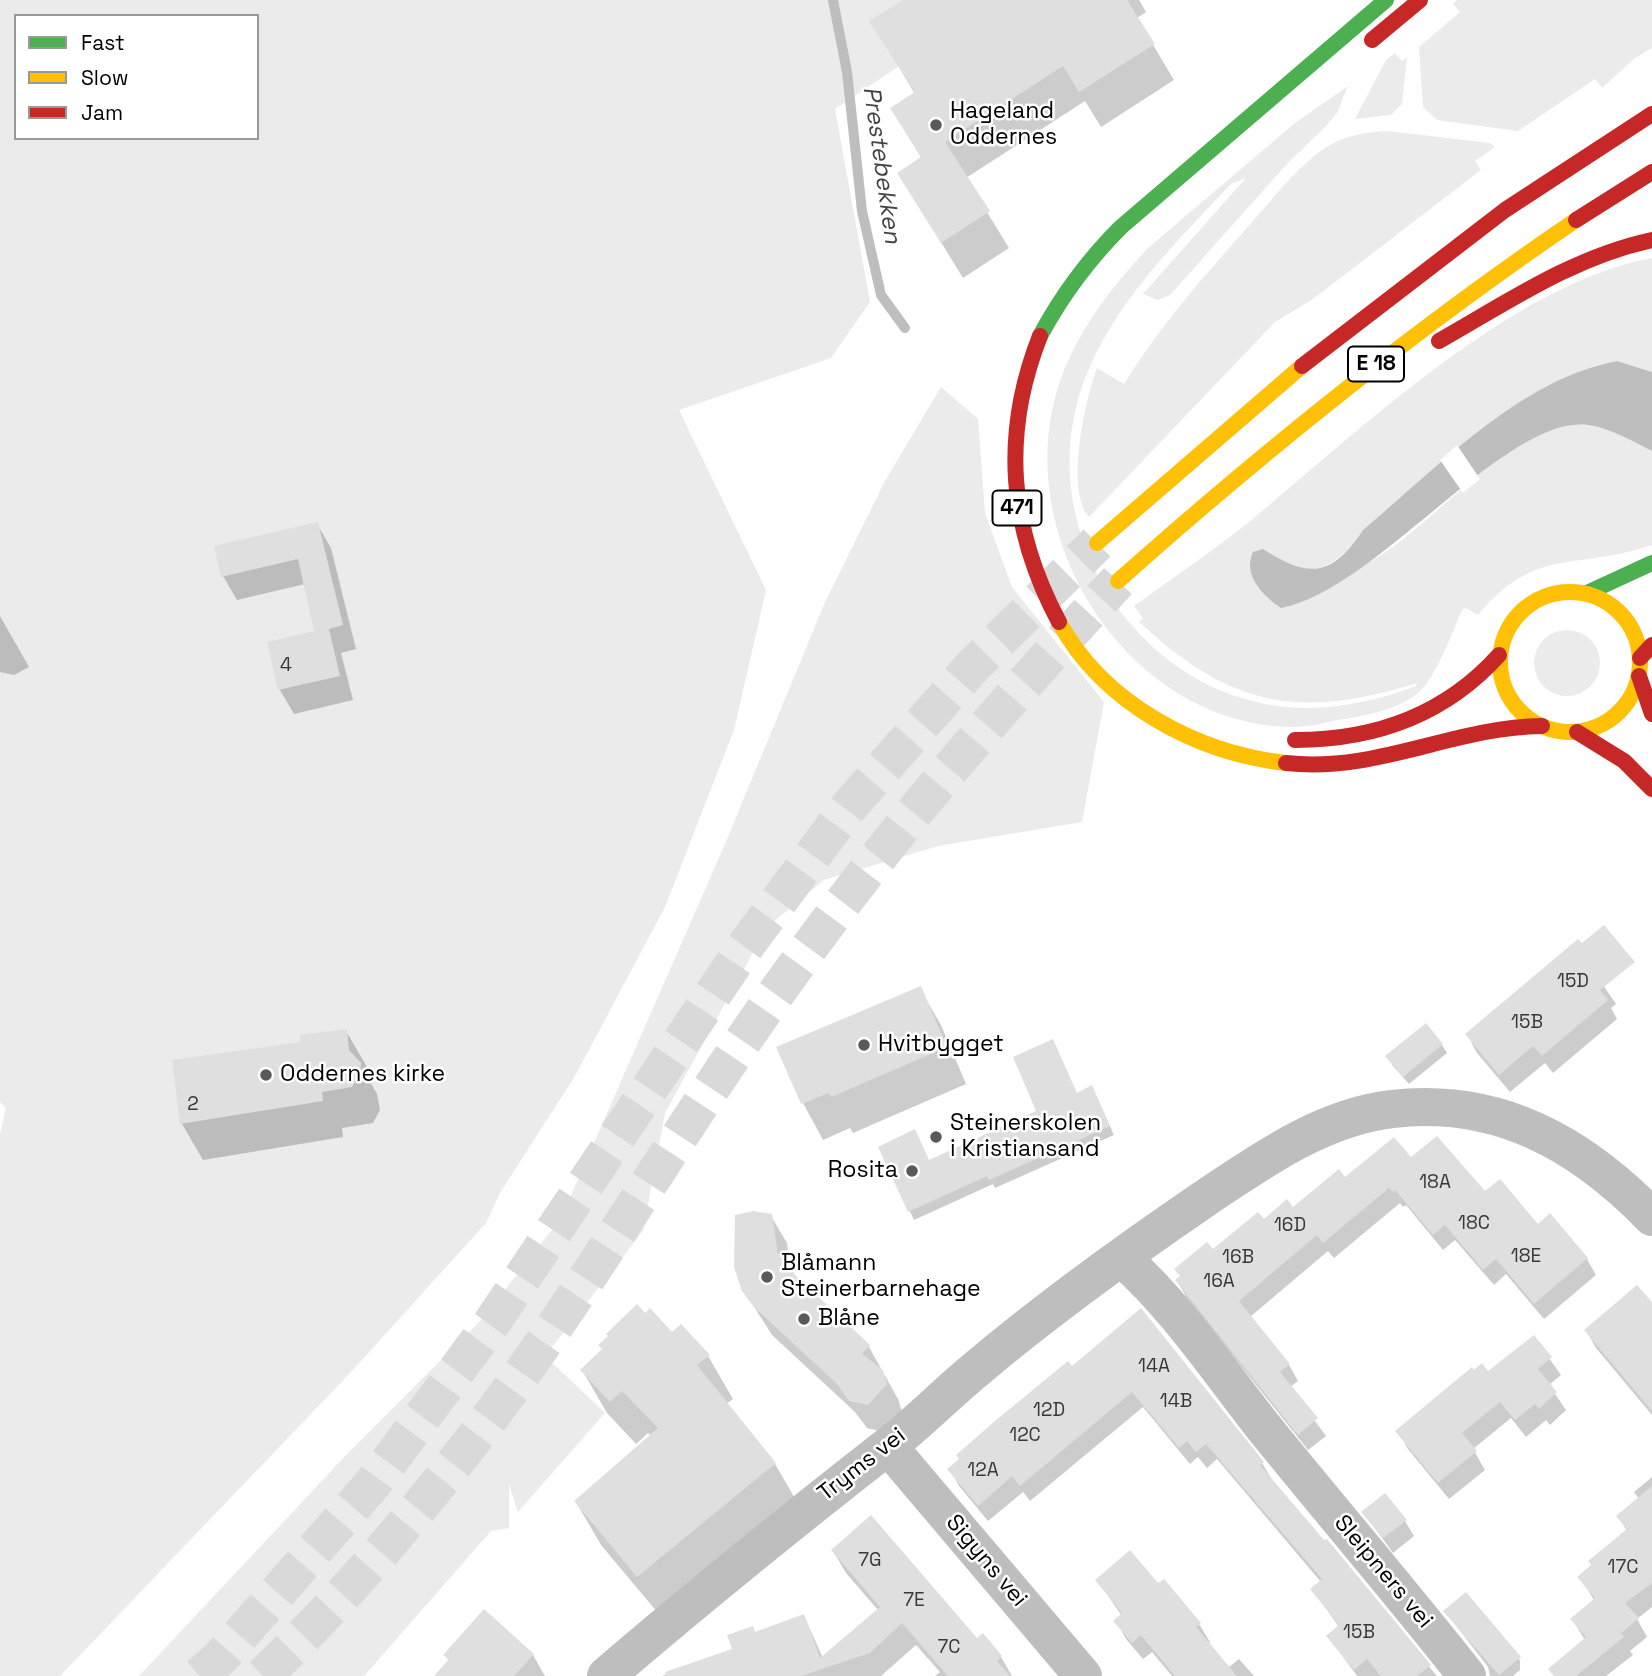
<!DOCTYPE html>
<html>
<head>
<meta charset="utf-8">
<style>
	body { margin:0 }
	#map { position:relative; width:1652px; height:1676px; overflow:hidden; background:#fff; font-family:"Space Grotesk",sans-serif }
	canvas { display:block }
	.legend { position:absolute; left:14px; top:14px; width:245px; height:126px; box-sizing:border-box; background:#fff; border:2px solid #999; margin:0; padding:9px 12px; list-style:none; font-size:21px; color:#000 }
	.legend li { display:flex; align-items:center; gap:14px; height:35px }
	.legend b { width:35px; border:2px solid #999 }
</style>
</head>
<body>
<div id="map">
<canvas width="1652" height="1676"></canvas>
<ul class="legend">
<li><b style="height:9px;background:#4caf50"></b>Fast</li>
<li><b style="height:9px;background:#ffc107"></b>Slow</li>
<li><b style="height:9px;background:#c62828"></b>Jam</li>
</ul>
</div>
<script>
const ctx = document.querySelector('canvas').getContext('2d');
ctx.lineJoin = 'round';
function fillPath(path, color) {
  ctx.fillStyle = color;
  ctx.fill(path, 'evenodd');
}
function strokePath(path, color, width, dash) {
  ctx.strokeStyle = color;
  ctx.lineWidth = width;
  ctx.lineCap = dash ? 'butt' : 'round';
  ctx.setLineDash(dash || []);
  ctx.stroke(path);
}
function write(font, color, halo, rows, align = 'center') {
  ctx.font = font + ' "Space Grotesk",sans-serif';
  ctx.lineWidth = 5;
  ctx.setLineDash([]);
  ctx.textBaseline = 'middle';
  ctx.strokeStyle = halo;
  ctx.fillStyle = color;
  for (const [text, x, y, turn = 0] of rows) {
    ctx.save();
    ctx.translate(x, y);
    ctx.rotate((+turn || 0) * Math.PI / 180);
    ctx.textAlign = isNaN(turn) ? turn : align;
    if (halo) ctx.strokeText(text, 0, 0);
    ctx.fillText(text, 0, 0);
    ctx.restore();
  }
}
fillPath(new Path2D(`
	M 0,0 L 902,0 L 927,32 L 965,22 L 835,109 L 870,302 L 831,358 L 679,410 L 766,590 L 734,730 L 665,907 L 575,1076 L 500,1193 L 486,1223 L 351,1372 L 60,1676 L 0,1676 L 0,1134 L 6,1108 L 0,1102 ZM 16,16 L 257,16 L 257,138 L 16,138 Z
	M 1457,0 L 1652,0 L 1652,48 L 1635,58 L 1602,88 L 1595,79 L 1518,131 L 1437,120 L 1423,107 L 1419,47 L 1460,12 L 1453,4 Z
	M 1395,53 L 1402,61 L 1407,57 L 1402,104 L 1391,115 L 1355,119 L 1386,60 Z
	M 1348,86 L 1337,113 L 1327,125 L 1286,165 L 1170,295 L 1158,300 L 1143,294 L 1246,178 L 1231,184 C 1170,249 1098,318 1076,408 C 1045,534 1129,672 1256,702 C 1311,715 1365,705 1416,686 L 1417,683 C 1298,720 1231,707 1139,622 L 1143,618 L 1134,606 C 1174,577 1216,549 1254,518 C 1361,429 1514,283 1652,258 L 1652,372 L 1617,361 L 1598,365 L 1552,384 L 1493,420 L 1363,530 C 1347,554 1322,578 1291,567 C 1281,563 1272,554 1263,549 L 1253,579 C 1276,576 1354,570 1369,562 C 1430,531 1516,416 1588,425 C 1610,428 1633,440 1652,451 L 1652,545 C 1577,571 1536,545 1478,615 L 1466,608 L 1462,610 C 1453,631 1437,674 1421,690 C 1401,710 1364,716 1337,720 C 1324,723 1309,727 1295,727 C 1137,727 1020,555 1053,406 C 1067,344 1106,293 1148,248 L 1295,123 Z
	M 1387,131 L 1490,143 L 1495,147 L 1475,161 L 1481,170 L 1313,299 L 1275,322 L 1089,517 C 1065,490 1085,400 1097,368 L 1124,384 C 1161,324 1207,273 1254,220 C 1276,195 1301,162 1330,145 C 1348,135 1367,132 1387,131 Z
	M 941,387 L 978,419 L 985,513 L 1012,587 L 1104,702 L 1082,822 L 938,846 L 824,880 L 767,927 L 665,1113 L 643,1231 L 545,1356 L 605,1413 L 518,1512 L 509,1484 L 509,1528 L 491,1531 L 364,1676 L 139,1676 L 347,1454 L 483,1318 L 561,1218 L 725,844 L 825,602 L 885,481 Z
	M1534 663a33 33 0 1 1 66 0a33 33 0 1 1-66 0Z`), '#ebebeb');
fillPath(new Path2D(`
	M 1617,361 L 1652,372 L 1652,451 C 1633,441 1610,428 1588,425 C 1506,414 1377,590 1281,608 C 1264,597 1242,575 1253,552 L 1263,549 C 1308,578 1331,578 1363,530 C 1436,469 1520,379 1617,361 Z`), '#bebebe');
fillPath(new Path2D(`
	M 1457,445 L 1480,479 L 1463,493 L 1440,460 Z`), '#fff');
fillPath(new Path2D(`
	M 906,0 L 1139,0 L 1146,12 L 1137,18 L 1174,80 L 1101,127 L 1085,101 L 966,178 L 1009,248 L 963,278 L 899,174 L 922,159 L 892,109 L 915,94 L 872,22 Z
	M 317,524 L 331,548 L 356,649 L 341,653 L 353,700 L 294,714 L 280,690 L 269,643 L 316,633 L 305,584 L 237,600 L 223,576 Z
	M 0,616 L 29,667 L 14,675 L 0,672 Z
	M 1575,944 L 1616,1004 L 1611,1008 L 1617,1019 L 1553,1073 L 1545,1063 L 1510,1092 L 1477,1053 L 1467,1034 Z
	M 920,989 L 941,1025 L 966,1084 L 853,1133 L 850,1128 L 823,1140 L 803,1103 L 779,1048 Z
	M 346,1031 L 367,1067 L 368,1078 L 377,1094 L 380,1110 L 373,1123 L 342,1128 L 343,1137 L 203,1160 L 182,1124 L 174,1061 L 302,1044 Z
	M 1442,1045 L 1447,1053 L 1409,1084 L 1392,1065 Z
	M 1077,1094 L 1096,1096 L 1114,1135 L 995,1188 L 993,1184 L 914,1220 L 880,1148 L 929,1161 Z
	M 1411,1160 L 1485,1194 L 1538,1226 L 1587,1259 L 1596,1275 L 1544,1319 L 1506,1274 L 1494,1285 L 1455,1240 L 1443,1250 L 1406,1205 L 1403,1207 L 1400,1203 L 1334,1258 L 1328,1251 L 1250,1317 L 1289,1365 L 1298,1381 L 1290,1387 L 1326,1436 L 1308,1450 L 1186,1297 L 1177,1280 L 1213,1251 L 1264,1222 L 1345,1180 Z
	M 771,1216 L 787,1243 L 790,1267 L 797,1279 L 869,1347 L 898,1399 L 902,1412 L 884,1432 L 867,1428 L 855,1412 L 772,1335 L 744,1291 Z
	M 1652,1305 L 1652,1415 L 1596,1348 L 1586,1330 Z
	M 1141,1310 L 1262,1463 L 1272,1480 L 1437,1676 L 1357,1676 L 1328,1636 L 1339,1627 L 1312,1589 L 1321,1582 L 1217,1459 L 1207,1468 L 1198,1457 L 1190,1464 L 1143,1407 L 1030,1501 L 1023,1492 L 988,1521 L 959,1486 L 950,1469 Z
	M 672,1334 L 708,1356 L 733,1399 L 726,1404 L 775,1464 L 800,1507 L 663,1619 L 601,1545 L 576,1502 L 651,1436 L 648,1433 L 636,1444 L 607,1413 L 582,1370 Z
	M 1534,1337 L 1561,1375 L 1549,1385 L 1566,1410 L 1550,1425 L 1546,1420 L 1526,1437 L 1511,1418 L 1473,1449 L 1485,1470 L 1449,1499 L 1408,1449 L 1398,1431 L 1488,1374 Z
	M 1652,1477 L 1652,1607 L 1637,1619 L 1647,1637 L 1630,1651 L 1633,1655 L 1606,1676 L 1554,1676 L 1585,1640 L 1572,1619 L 1594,1600 L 1580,1577 L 1627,1531 L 1618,1516 L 1639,1499 L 1634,1492 Z
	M 1363,1512 L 1405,1521 L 1414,1536 L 1393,1553 Z
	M 833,1551 L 977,1640 L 1001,1657 L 1012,1676 L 935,1676 L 940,1672 L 916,1645 L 881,1676 L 662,1676 L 734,1650 L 756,1633 L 804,1616 L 823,1658 L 878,1610 L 846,1573 Z
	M 1097,1580 L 1158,1586 L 1199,1624 L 1210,1642 L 1207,1644 L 1228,1668 L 1239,1659 L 1254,1676 L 1172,1676 L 1152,1652 L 1143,1659 L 1126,1639 L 1116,1621 L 1122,1616 Z
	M 1445,1611 L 1515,1652 L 1520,1661 L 1520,1670 L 1513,1676 L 1490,1676 L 1488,1667 Z
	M 484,1612 L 533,1655 L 545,1676 L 436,1676 L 449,1661 L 445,1655 Z`), '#0003');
strokePath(new Path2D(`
	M 833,0 L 847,72 L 862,211 L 881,295 L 905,328`), '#bebebe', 10);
fillPath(new Path2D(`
	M 903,0 L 1127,0 L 1155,44 L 1079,92 L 1063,66 L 945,142 L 990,211 L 941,243 L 897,173 L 921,157 L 890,108 L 915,92 L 869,21 Z
	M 318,522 L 343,625 L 329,629 L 340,676 L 278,690 L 267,642 L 314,631 L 298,559 L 221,577 L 214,546 Z
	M 1604,925 L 1635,962 L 1600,990 L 1608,1000 L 1542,1056 L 1533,1046 L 1499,1075 L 1465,1034 L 1578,939 L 1582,943 Z
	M 921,986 L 947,1047 L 831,1097 L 829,1093 L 801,1104 L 776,1047 Z
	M 1426,1023 L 1443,1044 L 1403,1077 L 1385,1056 Z
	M 347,1029 L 349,1050 L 361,1063 L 360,1073 L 352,1087 L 322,1092 L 323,1101 L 180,1124 L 172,1060 L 300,1042 L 300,1035 Z
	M 1053,1039 L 1077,1093 L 1092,1085 L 1110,1126 L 989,1180 L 987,1176 L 908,1212 L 878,1147 L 915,1129 L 929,1160 L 1036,1111 L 1013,1057 Z
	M 1437,1136 L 1485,1191 L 1500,1179 L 1538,1224 L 1550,1213 L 1588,1258 L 1534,1304 L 1496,1259 L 1483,1270 L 1445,1225 L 1433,1235 L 1395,1190 L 1393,1192 L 1389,1188 L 1323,1243 L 1317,1235 L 1239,1301 L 1290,1364 L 1280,1372 L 1318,1418 L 1298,1435 L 1175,1280 L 1180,1276 L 1174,1269 L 1207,1242 L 1213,1249 L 1258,1212 L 1264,1219 L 1287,1199 L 1293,1207 L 1339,1169 L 1345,1177 L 1394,1137 L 1411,1157 Z
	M 753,1211 L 772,1214 L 778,1254 L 784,1254 L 792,1272 L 870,1345 L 862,1354 L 883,1370 L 887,1384 L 868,1405 L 849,1401 L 837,1384 L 754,1307 L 742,1291 L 734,1267 L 735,1215 Z
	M 1637,1285 L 1652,1302 L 1652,1411 L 1584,1330 Z
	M 637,1304 L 645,1313 L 650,1308 L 672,1332 L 681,1324 L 710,1355 L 697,1365 L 776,1463 L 637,1577 L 574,1501 L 658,1428 L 622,1391 L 610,1402 L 580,1370 L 602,1349 L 598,1345 L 608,1336 L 606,1334 Z
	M 1141,1308 L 1264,1462 L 1260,1465 L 1324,1540 L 1327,1539 L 1431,1665 L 1417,1676 L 1381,1676 L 1367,1659 L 1354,1670 L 1326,1636 L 1339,1625 L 1310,1589 L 1322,1579 L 1206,1444 L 1196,1452 L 1187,1441 L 1179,1448 L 1132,1392 L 1020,1486 L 1012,1476 L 978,1506 L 947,1469 L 959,1459 L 956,1455 L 995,1421 L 1068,1361 L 1072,1366 Z
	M 1534,1335 L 1552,1357 L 1538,1369 L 1557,1392 L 1539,1409 L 1535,1404 L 1515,1420 L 1500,1402 L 1462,1433 L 1477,1451 L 1438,1483 L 1395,1431 L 1472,1367 L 1474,1370 L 1482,1363 L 1488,1371 Z
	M 1652,1486 L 1652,1583 L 1625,1603 L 1639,1618 L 1621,1633 L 1624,1637 L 1576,1676 L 1554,1676 L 1548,1669 L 1586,1637 L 1570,1619 L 1595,1598 L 1577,1577 L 1591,1565 L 1588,1561 L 1627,1529 L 1616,1516 Z
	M 1385,1493 L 1407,1520 L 1383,1538 L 1361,1512 Z
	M 871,1515 L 977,1638 L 983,1633 L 1002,1656 L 997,1661 L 1010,1676 L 948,1676 L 902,1623 L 870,1653 L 801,1676 L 666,1676 L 665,1672 L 732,1649 L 727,1635 L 753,1626 L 755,1632 L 804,1614 L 820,1658 L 880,1607 L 831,1550 Z
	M 1130,1550 L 1158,1583 L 1164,1579 L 1201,1623 L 1196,1627 L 1237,1676 L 1175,1676 L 1141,1635 L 1132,1643 L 1113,1621 L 1122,1613 L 1095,1580 Z
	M 1466,1592 L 1521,1657 L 1499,1675 L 1443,1611 Z
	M 484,1609 L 534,1654 L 514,1676 L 434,1676 L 449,1659 L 443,1655 Z`), '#dfdfdf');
strokePath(new Path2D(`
	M 200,1676 L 221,1657 L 374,1482 L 491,1324 L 744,948 L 847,809 L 972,667 L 1097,543
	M 263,1676 C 366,1577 461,1462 542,1345 C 628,1220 706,1089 795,967 C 894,830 1003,704 1118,581`), '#d9d9d9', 38, [38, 19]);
strokePath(new Path2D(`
	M 1122,1258 C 1178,1308 1219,1371 1265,1429 C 1332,1512 1401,1592 1467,1676
	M 888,1446 L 1083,1676
	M 606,1676 C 698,1597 792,1521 888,1446 C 918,1423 945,1395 974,1371 C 1047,1309 1125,1253 1204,1199 C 1261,1161 1322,1117 1392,1109 C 1498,1097 1580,1143 1652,1217`), '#bebebe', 38);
strokePath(new Path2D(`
	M 1040,336 C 1062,295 1088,260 1121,227 L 1386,0
	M 1587,593 L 1652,563`), '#4caf50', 16);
strokePath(new Path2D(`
	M 1097,543 L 1302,366
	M 1118,581 C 1264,451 1414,330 1576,220
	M1500 662a70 70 0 1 1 140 0a70 70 0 1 1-140 0Z
	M 1059,622 C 1103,703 1196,753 1286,763`), '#ffc107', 16);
strokePath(new Path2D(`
	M 1372,40 L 1420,0
	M 1576,220 L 1652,172
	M 1040,336 C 1001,435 1009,528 1059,622
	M 1439,341 C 1508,302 1573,257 1652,240
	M 1302,366 L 1505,210 L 1652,114
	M 1640,658 L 1652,645
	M 1639,676 L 1652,714
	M 1577,732 L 1624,761 L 1652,789
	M 1295,740 C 1375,740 1445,715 1499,655
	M 1286,763 C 1378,773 1453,727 1542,726`), '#c62828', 16);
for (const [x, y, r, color] of [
	[936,125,7,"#595959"],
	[864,1045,7,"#595959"],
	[266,1075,7,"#595959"],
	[936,1137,7,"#595959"],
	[912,1171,7,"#595959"],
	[767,1277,7,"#595959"],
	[804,1319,7,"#595959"]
]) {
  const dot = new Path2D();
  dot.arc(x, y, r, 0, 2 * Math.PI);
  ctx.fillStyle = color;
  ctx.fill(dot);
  strokePath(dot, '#fff', 2.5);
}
write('19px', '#383838', null, [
	["4",286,666],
	["15D",1573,982],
	["15B",1527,1023],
	["2",193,1105],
	["18A",1435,1183],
	["18C",1474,1224],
	["16D",1290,1226],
	["18E",1526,1257],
	["16B",1238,1258],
	["16A",1219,1282],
	["14A",1154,1367],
	["14B",1176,1402],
	["12D",1049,1411],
	["12C",1025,1436],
	["12A",983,1471],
	["7G",870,1561],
	["17C",1623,1568],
	["7E",914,1601],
	["15B",1359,1633],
	["7C",949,1648]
]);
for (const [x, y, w] of [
	[1376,364,56],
	[1017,508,49]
]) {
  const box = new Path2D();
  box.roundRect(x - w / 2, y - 17.5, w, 35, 5);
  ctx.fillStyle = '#fff';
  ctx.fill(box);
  strokePath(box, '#000', 2);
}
write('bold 21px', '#000', null, [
	["E 18",1376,364],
	["471",1017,508]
]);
write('23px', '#000', '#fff', [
	["Hageland",950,112],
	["Oddernes",950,138],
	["Hvitbygget",878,1045],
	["Oddernes kirke",280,1075],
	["Steinerskolen",950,1124],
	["i Kristiansand",950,1150],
	["Rosita",898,1171,"right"],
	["Blåmann",781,1264],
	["Steinerbarnehage",781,1290],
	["Blåne",818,1319]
], 'left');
write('23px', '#000', '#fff', [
	["Tryms vei",862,1465,-38],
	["Sigyns vei",986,1561,50],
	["Sleipners vei",1383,1572,50]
]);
write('italic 24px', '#434343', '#fff', [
	["Prestebekken",881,165,82]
]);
</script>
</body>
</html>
